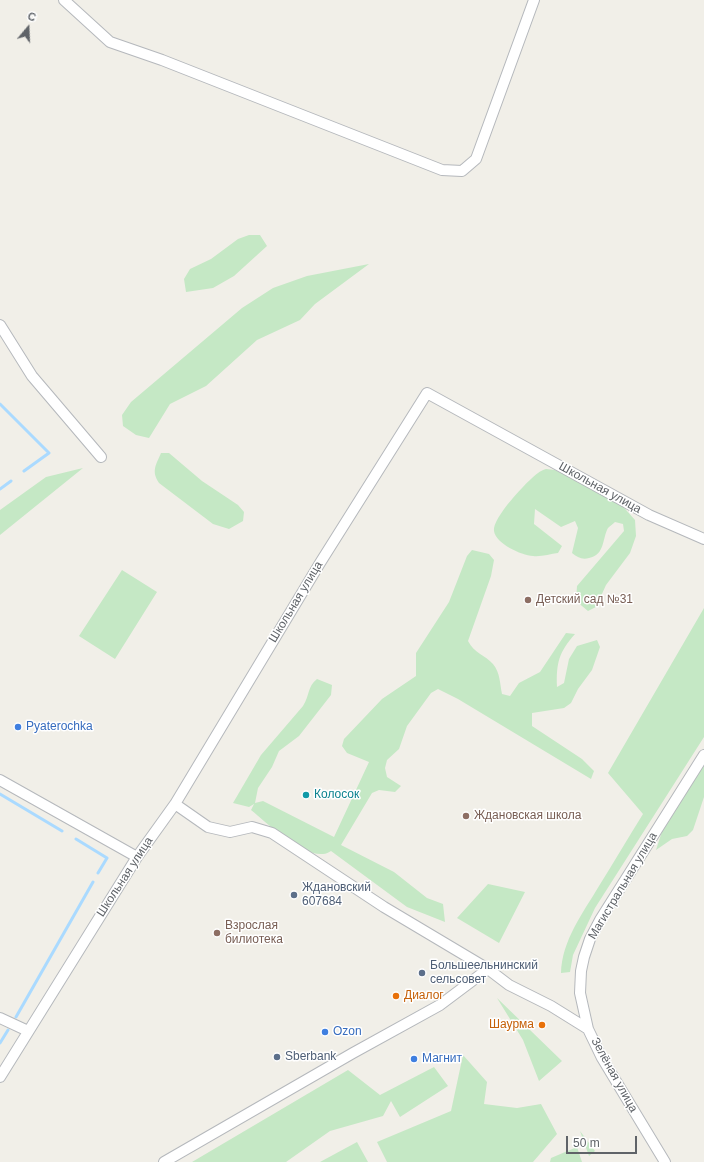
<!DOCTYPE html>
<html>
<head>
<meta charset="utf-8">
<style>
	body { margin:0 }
	#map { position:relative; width:704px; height:1162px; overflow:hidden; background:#f1efe8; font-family:Helvetica,sans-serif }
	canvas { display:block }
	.north { position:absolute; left:8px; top:8px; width:40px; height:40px; -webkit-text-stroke:3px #fff; paint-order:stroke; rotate:19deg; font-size:11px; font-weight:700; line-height:16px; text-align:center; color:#5f6368 }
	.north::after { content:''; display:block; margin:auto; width:14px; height:18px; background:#5f6368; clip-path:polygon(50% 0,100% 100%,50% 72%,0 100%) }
	.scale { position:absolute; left:566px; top:1136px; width:71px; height:18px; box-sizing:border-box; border:2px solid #5f6368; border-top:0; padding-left:5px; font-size:12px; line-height:14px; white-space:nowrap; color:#5f6368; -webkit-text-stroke:3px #fff; paint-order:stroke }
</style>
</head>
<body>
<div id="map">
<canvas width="704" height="1162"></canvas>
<div class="north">С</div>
<div class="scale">50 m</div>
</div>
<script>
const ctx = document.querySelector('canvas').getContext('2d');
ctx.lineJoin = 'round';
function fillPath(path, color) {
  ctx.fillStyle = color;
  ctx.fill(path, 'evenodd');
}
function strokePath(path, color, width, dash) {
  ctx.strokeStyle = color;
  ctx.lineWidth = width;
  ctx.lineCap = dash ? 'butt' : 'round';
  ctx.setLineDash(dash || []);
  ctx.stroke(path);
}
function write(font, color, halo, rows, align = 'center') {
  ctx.font = font + ' Helvetica,sans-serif';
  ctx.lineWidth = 3;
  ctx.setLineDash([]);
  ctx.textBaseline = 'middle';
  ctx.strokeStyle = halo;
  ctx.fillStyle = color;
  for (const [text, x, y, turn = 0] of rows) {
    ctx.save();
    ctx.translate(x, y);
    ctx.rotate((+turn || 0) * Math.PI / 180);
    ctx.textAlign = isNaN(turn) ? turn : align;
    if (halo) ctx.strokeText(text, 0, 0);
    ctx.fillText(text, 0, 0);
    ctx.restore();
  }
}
fillPath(new Path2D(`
	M 249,235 L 260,235 L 267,246 L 234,276 L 213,288 L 186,292 L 184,279 L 190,269 L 211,259 L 238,239 Z
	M 369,264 L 315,304 L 300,320 L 257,340 L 206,386 L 170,404 L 149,438 L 136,435 L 123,426 L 122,415 L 131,402 L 242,308 L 273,288 L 307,276 Z
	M 161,453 L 169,453 L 202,481 L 238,505 L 244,512 L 243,521 L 229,529 L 213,524 L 159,483 C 151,471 156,465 161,453 Z
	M 83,468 L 0,535 L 0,510 L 46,477 Z
	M 546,469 L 555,470 L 618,501 L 635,520 L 636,536 L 630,553 L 606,585 L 596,607 L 588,611 L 576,601 L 577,586 L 624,531 L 623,524 L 615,522 C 613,524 610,526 608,528 C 602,539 605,555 589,558 C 582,560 577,557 572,553 L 578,528 L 575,521 L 561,527 L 535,509 L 534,524 L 562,546 L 558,553 C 550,554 541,557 533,556 C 521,555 496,544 494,531 C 492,518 527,481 538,473 C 540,471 543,470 546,469 Z
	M 472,550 L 489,554 L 494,560 L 491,576 L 468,641 C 474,653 485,655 493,664 C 500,672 500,684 502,694 L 510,696 L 519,683 L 540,672 L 566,633 L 575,634 C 559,652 556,663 557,687 L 564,683 L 569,659 L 577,646 L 597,640 L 600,647 L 592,670 L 578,689 L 571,703 L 564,708 L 532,713 L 532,726 L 582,759 L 594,771 L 591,779 L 458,699 L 438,689 L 431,693 L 407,726 L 399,749 L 387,760 L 385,768 L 387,777 L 401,786 L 395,792 L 379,790 L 372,793 L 341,845 L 394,872 L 427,898 L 443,904 L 445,922 L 407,907 L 331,851 C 329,852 326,854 323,854 C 301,856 267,823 251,810 L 254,804 L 249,807 L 233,803 L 261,755 L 303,706 C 310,695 307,687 317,679 L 332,685 L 331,695 L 299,736 L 279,751 L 272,767 L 258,788 L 255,803 L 263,801 L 334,837 L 369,762 L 347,753 L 342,746 L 344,739 L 382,699 L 416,676 L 416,653 L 449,602 L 467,556 Z
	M 122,570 L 157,592 L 115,659 L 79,636 Z
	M 704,608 L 704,737 L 595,908 L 573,955 L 570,972 L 561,973 C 562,940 583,913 599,886 C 614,862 628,838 643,814 L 608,773 Z
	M 704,762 L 704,797 L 693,830 L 687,836 L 672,839 L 656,850 L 665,822 Z
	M 488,884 L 525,892 L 499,943 L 457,918 Z
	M 497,998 L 562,1061 L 539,1081 L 523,1040 Z
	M 463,1055 L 487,1082 L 484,1104 L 517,1108 L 541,1104 L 557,1134 L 533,1162 L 387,1162 L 377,1142 L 451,1111 Z
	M 434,1067 L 448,1086 L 400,1117 L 391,1101 L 383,1116 L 330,1131 L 286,1162 L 192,1162 L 348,1070 L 380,1095 Z
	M 580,1131 L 595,1151 L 589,1156 Z
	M 357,1142 L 368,1162 L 320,1162 Z
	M 577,1147 L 582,1162 L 550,1162 L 551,1158 Z`), '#c5e8c5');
strokePath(new Path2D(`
	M 0,404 L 49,453 L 24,471
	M 0,489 L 11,481
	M 0,794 L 62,831
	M 76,839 L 107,858 L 98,873
	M 16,1017 L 93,882
	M 0,1043 L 8,1030`), '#aadaff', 3);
const minor = new Path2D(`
	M 64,0 L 110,42 L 162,60 L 442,170 L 462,171 L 476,159 L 534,0
	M 0,325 L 32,376 L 101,457
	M 0,780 L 137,857
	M 175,804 L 208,827 L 230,832 L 252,827 L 272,833 L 384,907 L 488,969 L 509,985 L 551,1006 L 588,1029
	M 0,1018 L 28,1031
	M 0,1077 L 137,857 L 175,804 L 320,563 L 427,393 L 649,515 L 704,539
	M 164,1162 L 353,1053 L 440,1005 L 488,969
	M 665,1162 L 602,1058 L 588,1029 L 580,993 L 581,971 L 584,957 L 590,939 L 600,920 L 704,755`);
strokePath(minor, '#b5b8bc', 12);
strokePath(minor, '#fff', 10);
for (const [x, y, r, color] of [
	[528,600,4,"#8d6e63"],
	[18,727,4,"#3f7fe0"],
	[306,795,4,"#0f9aa8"],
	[466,816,4,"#8d6e63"],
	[294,895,4,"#5c6f8a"],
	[217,933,4,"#8d6e63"],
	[422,973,4,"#5c6f8a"],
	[396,996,4,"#e8710a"],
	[542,1025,4,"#e8710a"],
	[325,1032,4,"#3f7fe0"],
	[277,1057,4,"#5c6f8a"],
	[414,1059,4,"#3f7fe0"]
]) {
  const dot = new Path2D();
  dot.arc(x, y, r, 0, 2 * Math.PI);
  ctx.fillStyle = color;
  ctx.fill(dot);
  strokePath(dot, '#fff', 1.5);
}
write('12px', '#5f6368', '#fff', [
	["Школьная улица",600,488,29],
	["Школьная улица",296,602,-59],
	["Школьная улица",125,877,-57],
	["Магистральная улица",623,886,-59],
	["Зелёная улица",614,1075,61]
]);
write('12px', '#785e54', '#fff', [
	["Детский сад №31",536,600],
	["Ждановская школа",474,816],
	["Взрослая",225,926],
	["билиотека",225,940]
], 'left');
write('12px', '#366cbe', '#fff', [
	["Pyaterochka",26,727],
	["Ozon",333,1032],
	["Магнит",422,1059]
], 'left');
write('12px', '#0d838f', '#fff', [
	["Колосок",314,795]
], 'left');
write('12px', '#4e5e75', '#fff', [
	["Ждановский",302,888],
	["607684",302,902],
	["Большеельнинский",430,966],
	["сельсовет",430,980],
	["Sberbank",285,1057]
], 'left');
write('12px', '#c56008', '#fff', [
	["Диалог",404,996],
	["Шаурма",534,1025,"right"]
], 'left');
</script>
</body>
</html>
